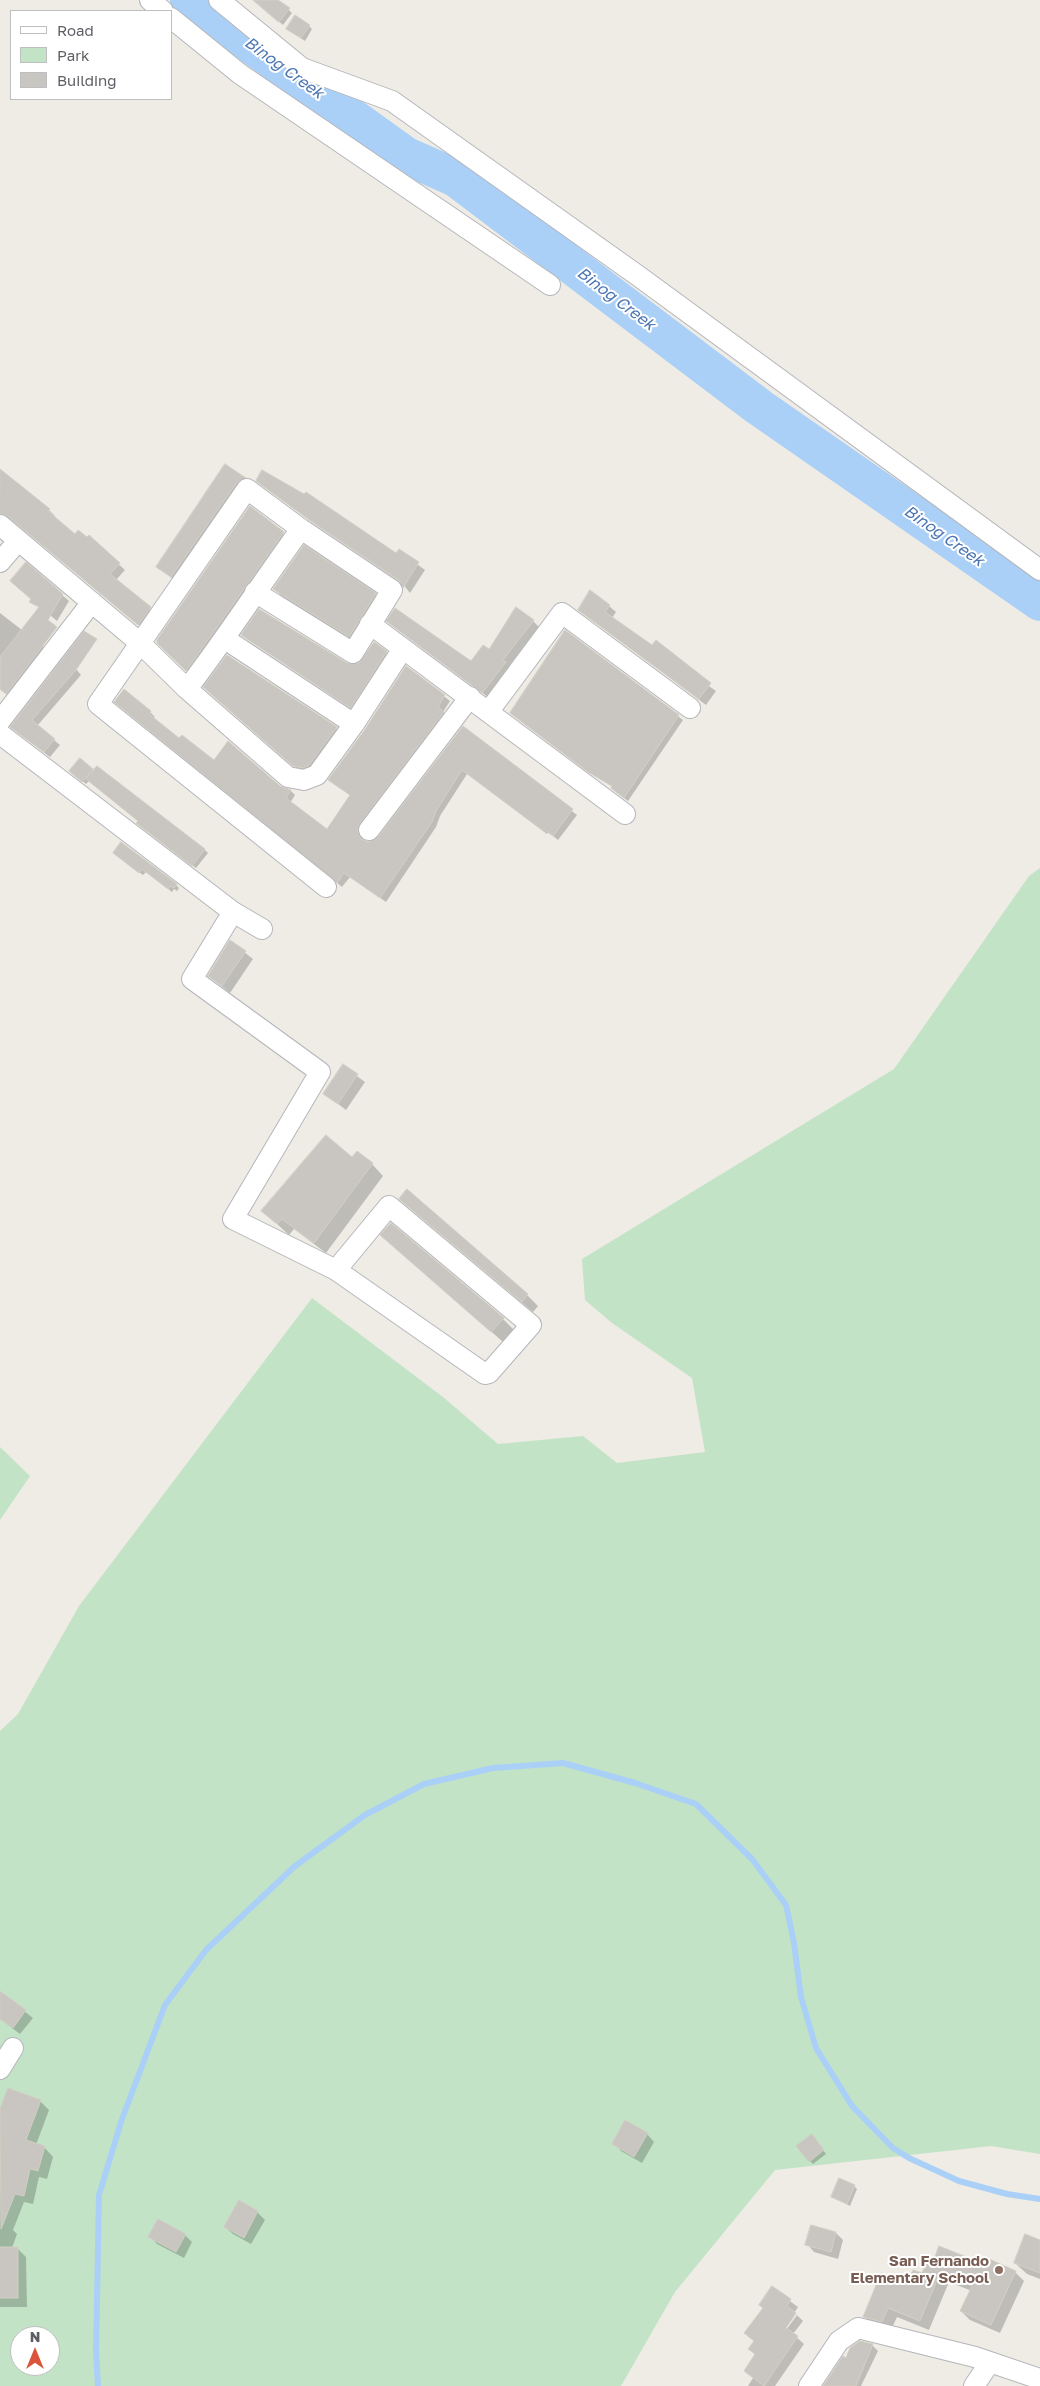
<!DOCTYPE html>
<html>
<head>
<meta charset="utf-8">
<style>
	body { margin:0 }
	#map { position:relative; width:1040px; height:2386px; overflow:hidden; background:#eeece5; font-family:"Golos Text",sans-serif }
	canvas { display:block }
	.legend { position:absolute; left:10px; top:10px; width:162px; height:90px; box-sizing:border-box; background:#fff; border:1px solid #bebfc1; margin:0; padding:6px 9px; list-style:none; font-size:15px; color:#5d5f64 }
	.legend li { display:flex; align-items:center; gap:10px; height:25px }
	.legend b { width:25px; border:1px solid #bebfc1 }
	.north { position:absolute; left:10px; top:2326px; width:50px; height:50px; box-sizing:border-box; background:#fff; border:1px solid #bebfc1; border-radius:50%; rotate:0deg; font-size:14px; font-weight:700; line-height:20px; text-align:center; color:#5d5f64 }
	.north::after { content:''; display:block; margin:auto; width:18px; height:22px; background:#db553d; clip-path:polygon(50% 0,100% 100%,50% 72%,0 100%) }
</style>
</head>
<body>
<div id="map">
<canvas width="1040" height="2386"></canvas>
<ul class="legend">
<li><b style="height:6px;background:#fff"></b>Road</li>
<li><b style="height:14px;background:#c3e3c6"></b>Park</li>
<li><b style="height:14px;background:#c9c6c2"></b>Building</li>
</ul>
<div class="north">N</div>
</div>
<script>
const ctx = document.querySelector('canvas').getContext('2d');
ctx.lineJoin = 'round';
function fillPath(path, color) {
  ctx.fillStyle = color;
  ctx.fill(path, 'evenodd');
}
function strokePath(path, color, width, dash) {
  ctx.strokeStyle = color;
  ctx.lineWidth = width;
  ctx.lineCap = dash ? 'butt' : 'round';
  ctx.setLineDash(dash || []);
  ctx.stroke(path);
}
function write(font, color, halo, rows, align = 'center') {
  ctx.font = font + ' "Golos Text",sans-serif';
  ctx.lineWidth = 4;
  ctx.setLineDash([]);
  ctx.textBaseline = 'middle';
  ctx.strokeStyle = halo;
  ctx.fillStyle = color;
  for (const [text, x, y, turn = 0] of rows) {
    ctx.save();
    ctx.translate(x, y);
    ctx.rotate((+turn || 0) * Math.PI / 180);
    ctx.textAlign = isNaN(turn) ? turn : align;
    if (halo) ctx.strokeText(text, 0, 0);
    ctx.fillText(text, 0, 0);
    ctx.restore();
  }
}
fillPath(new Path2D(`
	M 1040,868 L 1040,2154 L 991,2146 L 775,2170 L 675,2292 L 621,2386 L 0,2386 L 0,1731 L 18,1714 L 79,1606 L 312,1298 L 443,1397 L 498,1444 L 583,1436 L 617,1463 L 705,1452 L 692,1378 L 612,1323 L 585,1300 L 582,1259 L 894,1069 L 1029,876 ZM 20,2336 L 50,2336 L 50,2366 L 20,2366 Z
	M 0,1447 L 30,1476 L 0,1520 Z`), '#c3e3c6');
fillPath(new Path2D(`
	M 254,0 L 278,0 L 292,13 L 283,25 Z
	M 309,26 L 312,29 L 305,41 L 287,29 Z
	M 225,465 L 245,478 L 256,489 L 183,587 L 158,567 Z
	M 0,474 L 49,510 L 55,516 L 53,517 L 75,536 L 87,539 L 89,537 L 125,570 L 116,580 L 156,614 L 145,630 L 10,519 L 0,522 Z
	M 257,480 L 396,555 L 399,551 L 425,570 L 410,593 L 402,583 L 316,525 Z
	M 250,508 L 292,541 L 195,679 L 158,643 Z
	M 26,564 L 69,601 L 57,621 L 17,587 Z
	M 274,589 L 375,594 L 386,606 L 361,647 L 286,600 Z
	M 609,606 L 616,612 L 612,618 L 716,691 L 706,705 L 579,610 Z
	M 0,613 L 53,654 L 16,702 L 0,689 Z
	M 388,621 L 471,663 L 533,621 L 539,627 L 509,666 L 511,669 L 489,698 Z
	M 565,632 L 683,720 L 628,801 L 616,792 L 613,787 L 594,775 L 511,713 Z
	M 242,635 L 347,665 L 360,664 L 386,652 L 392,658 L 356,712 Z
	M 227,656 L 336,728 L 343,735 L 316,772 L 302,773 L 212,694 Z
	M 406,667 L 450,701 L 443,712 L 448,717 L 361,835 L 364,842 L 368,843 L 379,838 L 463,728 L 577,815 L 558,840 L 548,832 L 547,834 L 467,774 L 440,816 L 436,827 L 386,902 L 350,877 L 342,887 L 121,706 L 124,691 L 150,712 L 155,717 L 153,719 L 179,740 L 214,762 L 291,791 L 295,795 L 290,803 L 327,830 L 351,796 L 330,780 L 365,731 Z
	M 76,669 L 81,675 L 37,726 L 60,745 L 50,757 L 17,732 Z
	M 80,760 L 94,772 L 97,768 L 205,850 L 208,853 L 196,868 L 141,826 L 139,821 L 89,781 L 86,784 L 74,774 Z
	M 117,856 L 176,885 L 179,888 L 177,891 L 174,889 L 172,892 L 146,872 L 143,875 Z
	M 230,941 L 253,959 L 230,993 L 209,976 Z
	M 343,1066 L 365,1082 L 346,1110 L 325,1094 Z
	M 352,1159 L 372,1164 L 383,1176 L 326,1253 L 294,1229 L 289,1235 L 263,1211 Z
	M 407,1191 L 527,1295 L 538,1306 L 533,1312 L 412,1210 L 400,1199 Z
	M 382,1235 L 503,1319 L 514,1330 L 503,1342 Z
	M 0,1992 L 33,2018 L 20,2034 L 0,2019 Z
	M 9,2090 L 40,2101 L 49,2110 L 36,2145 L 44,2147 L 53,2157 L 47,2179 L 39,2177 L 33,2204 L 24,2202 L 13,2230 L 17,2234 L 12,2248 L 17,2248 L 26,2257 L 27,2307 L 0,2307 L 0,2113 Z
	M 647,2134 L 654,2142 L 642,2163 L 621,2151 L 614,2143 Z
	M 815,2139 L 826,2154 L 813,2164 L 810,2161 Z
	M 854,2186 L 857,2189 L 850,2206 L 833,2197 Z
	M 239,2202 L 257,2212 L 265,2220 L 251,2244 L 233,2234 L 225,2227 Z
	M 812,2226 L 836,2233 L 843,2240 L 838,2259 L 814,2252 L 807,2244 Z
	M 185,2235 L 192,2242 L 184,2258 L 157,2244 L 150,2236 Z
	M 1040,2241 L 1040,2279 L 1027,2274 L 1015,2263 Z
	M 987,2259 L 1015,2272 L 1024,2281 L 1000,2333 L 970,2320 L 961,2311 L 972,2291 L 949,2282 L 929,2330 L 897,2317 L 891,2330 L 873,2326 L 865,2317 L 923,2275 L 984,2266 Z
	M 772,2288 L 798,2307 L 782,2332 L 784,2333 L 797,2315 L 803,2321 L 793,2334 L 804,2344 L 775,2386 L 748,2386 L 753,2378 L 746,2371 L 756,2355 L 750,2349 L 755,2342 Z
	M 872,2345 L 878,2351 L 861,2386 L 827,2386 L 846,2360 Z`), '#0003');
strokePath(new Path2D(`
	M 98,2386 L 96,2353 L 99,2195 L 122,2119 L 165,2005 L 206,1950 L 295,1866 L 365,1815 L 424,1784 L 493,1768 L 563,1763 L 635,1783 L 696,1804 L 752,1859 L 786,1905 L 794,1943 L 801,1997 L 816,2048 L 852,2106 L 893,2148 L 909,2158 L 959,2181 L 1007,2194 L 1040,2199`), '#aad0f8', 6);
strokePath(new Path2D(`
	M 189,0 L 406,156 L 456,178 L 759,407 L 1040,602`), '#aad0f8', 38);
const building = new Path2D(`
	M 253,0 L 278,0 L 290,8 L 279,22 Z
	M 295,15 L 310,25 L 301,38 L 286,29 Z
	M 225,464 L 246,478 L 237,482 L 171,577 L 156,567 Z
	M 0,469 L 50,509 L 48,511 L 75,534 L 78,530 L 87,537 L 89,535 L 120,563 L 110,574 L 151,607 L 138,625 L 8,516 L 0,513 Z
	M 262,470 L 304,494 L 306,492 L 396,553 L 399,549 L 419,562 L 403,588 L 399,580 L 308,519 L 256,481 Z
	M 250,506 L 284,532 L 186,671 L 157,643 L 157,640 Z
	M 304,545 L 376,593 L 349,637 L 273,589 Z
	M 26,562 L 63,594 L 48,620 L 57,627 L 6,694 L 0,689 L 0,657 L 39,607 L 29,602 L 31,599 L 10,581 Z
	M 590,590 L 610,605 L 605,612 L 652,645 L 656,640 L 711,683 L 699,699 L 578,610 Z
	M 516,607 L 534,620 L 503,660 L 506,662 L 482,693 L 386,621 L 395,608 L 471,661 L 483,645 L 489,649 Z
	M 259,609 L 347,663 L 359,663 L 374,642 L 387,651 L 351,708 L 241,635 Z
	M 565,630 L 679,715 L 624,798 L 611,788 L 612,786 L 588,772 L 510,713 Z
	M 84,631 L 97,639 L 76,670 L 32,720 L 55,739 L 44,752 L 10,727 Z
	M 227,655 L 337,727 L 309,765 L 303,768 L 293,766 L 203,687 Z
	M 406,666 L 445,695 L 438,707 L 444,712 L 360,823 L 357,829 L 361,839 L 368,842 L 378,837 L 463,726 L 573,809 L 553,836 L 543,829 L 542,830 L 462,770 L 436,811 L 432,822 L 380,898 L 344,873 L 337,883 L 114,702 L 124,689 L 151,711 L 149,714 L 179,738 L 182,735 L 214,760 L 228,741 L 280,786 L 291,790 L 286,798 L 327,829 L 350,795 L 328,780 L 364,731 Z
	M 80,758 L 93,769 L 82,782 L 69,771 Z
	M 97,766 L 205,849 L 192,866 L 136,823 L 138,821 L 86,779 Z
	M 121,842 L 177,884 L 174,888 L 170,886 L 168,889 L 142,869 L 139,873 L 113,853 Z
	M 230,940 L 246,951 L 222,986 L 208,976 Z
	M 343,1064 L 358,1074 L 338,1104 L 323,1094 Z
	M 326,1135 L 352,1157 L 357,1151 L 373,1163 L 314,1243 L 282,1219 L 277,1224 L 261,1211 Z
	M 407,1189 L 528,1294 L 522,1302 L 399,1199 Z
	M 391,1223 L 504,1318 L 491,1332 L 380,1235 Z
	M 0,1991 L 26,2010 L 13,2028 L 0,2019 Z
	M 8,2088 L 41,2100 L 26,2140 L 45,2146 L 38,2171 L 30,2169 L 24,2196 L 15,2194 L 1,2229 L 0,2109 Z
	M 625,2120 L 648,2133 L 634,2157 L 612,2144 Z
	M 812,2134 L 824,2150 L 809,2162 L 796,2146 Z
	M 839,2178 L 855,2185 L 847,2204 L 831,2197 Z
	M 239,2200 L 258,2211 L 244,2238 L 224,2227 Z
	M 158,2219 L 186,2234 L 176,2252 L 148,2237 Z
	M 811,2225 L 836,2232 L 831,2252 L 805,2245 Z
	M 1025,2234 L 1040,2240 L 1040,2273 L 1014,2263 Z
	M 939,2246 L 984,2264 L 987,2258 L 1016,2271 L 991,2325 L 960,2311 L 972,2286 L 940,2273 L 920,2321 L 888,2308 L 882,2322 L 863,2317 L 881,2273 L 907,2284 L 913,2270 L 922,2273 L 929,2258 L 934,2259 Z
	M 0,2247 L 18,2247 L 18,2298 L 0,2298 Z
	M 772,2286 L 791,2299 L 787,2306 L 796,2313 L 786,2328 L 798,2336 L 764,2386 L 744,2371 L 755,2354 L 748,2349 L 754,2341 L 744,2333 L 763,2308 L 759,2305 Z
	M 860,2341 L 873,2344 L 856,2386 L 823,2386 L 843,2356 L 846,2358 L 850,2348 Z`);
fillPath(building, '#c9c6c2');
strokePath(building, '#d2cfc3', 1);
const street = new Path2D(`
	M 150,0 L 163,11
	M 219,0 L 302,68 L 392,101 L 637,275 L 1040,570
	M 171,18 L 240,74 L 550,285
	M 0,525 L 140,643 L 187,689 L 288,777 L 304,780 L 317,775 L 354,724 L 402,650
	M 0,562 L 18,541
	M 255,592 L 353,653 L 392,590 L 301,529 L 247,489 L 98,704 L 326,887
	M 370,624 L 625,814
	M 225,639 L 354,724
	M 187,689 C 227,637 262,582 301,529
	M 489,711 L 562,613 L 690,708
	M 0,721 L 92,602
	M 0,734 L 233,912 L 262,929
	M 369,830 L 470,697
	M 233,912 L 192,979 L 320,1072 L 233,1219 L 336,1270 L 389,1206 L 531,1325 L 489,1373 L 485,1374 L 336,1270
	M 0,2069 L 13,2048
	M 809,2386 L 839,2341 L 858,2328 L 975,2357 L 1040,2379
	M 974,2386 L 990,2362`);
strokePath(street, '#b5b6bb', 22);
strokePath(street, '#fff', 20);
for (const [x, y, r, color] of [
	[999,2270,5,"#8d6e63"]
]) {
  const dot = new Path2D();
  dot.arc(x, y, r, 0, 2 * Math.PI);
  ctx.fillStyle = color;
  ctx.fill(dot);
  strokePath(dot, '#fff', 2);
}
write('bold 15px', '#785e54', '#fff', [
	["San Fernando",989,2261],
	["Elementary School",989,2278]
], 'right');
write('italic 16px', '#4c76b2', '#fff', [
	["Binog Creek",284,68,36],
	["Binog Creek",616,299,37],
	["Binog Creek",944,536,35]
]);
</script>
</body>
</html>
